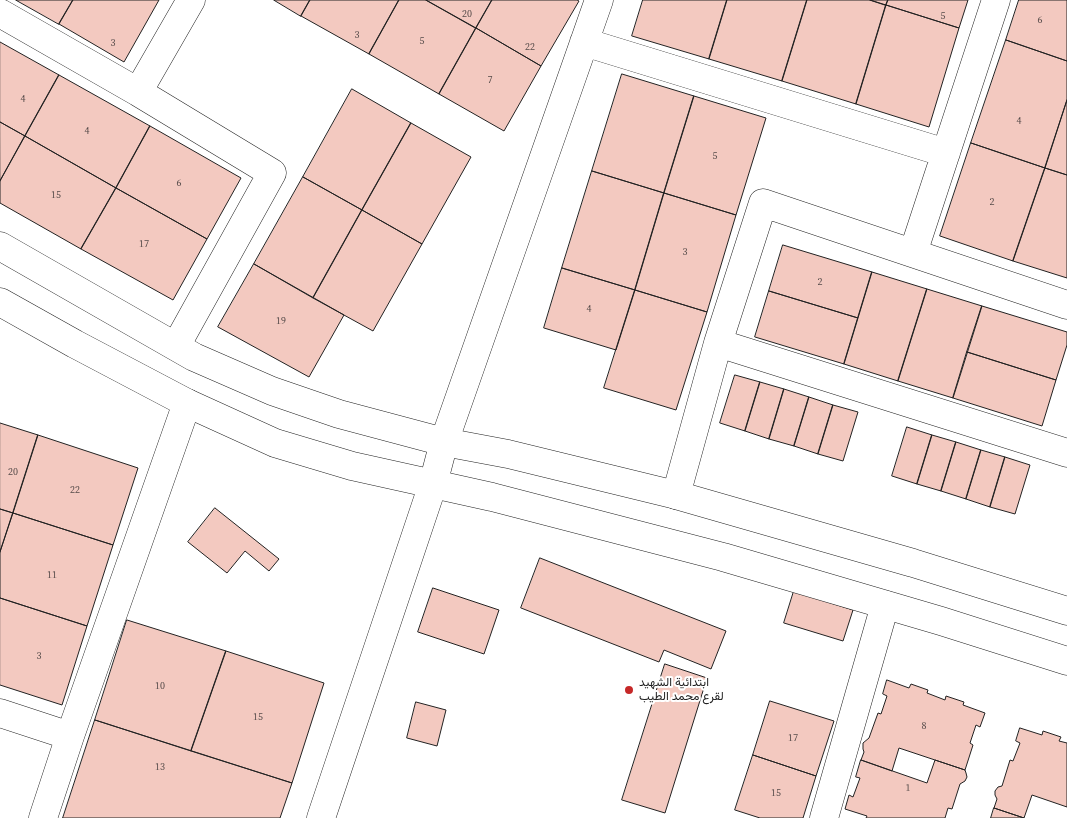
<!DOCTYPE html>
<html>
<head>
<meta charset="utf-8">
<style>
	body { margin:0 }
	canvas { display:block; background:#fff }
</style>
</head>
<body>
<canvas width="1067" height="818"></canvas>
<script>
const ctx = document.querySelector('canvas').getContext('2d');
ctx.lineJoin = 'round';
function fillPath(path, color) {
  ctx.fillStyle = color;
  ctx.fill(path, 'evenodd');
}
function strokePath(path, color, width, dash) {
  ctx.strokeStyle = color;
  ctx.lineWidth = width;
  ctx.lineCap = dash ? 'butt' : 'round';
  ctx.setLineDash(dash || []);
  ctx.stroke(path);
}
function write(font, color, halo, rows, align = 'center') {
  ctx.font = font + ' "Source Serif 4",Vazirmatn,serif';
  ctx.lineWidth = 4;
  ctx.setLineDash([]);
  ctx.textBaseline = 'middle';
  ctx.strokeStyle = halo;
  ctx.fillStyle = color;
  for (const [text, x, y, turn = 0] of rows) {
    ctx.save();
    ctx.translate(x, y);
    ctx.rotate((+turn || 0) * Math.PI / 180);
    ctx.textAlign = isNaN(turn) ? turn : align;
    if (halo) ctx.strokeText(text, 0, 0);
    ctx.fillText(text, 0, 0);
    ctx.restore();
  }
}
const building = new Path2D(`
	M 16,0 L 73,0 L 59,24 Z
	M 73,0 L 159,0 L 124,62 L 59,24 Z
	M 274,0 L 310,0 L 301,16 Z
	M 310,0 L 399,0 L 369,54 L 301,16 Z
	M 399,0 L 426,0 L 476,28 L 439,94 L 369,54 Z
	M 426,0 L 492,0 L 476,28 Z
	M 492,0 L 577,0 L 579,1 L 541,66 L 476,28 Z
	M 643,0 L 727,0 L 709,59 L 632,36 Z
	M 727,0 L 807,0 L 782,81 L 709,59 Z
	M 807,0 L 870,0 L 886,5 L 856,104 L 782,81 Z
	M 870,0 L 888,0 L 886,5 Z
	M 888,0 L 968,0 L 959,28 L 886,5 Z
	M 1019,0 L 1067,0 L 1067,61 L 1006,40 Z
	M 886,5 L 959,28 L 929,127 L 856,104 Z
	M 476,28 L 541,66 L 504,131 L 439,94 Z
	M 1006,40 L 1067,61 L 1067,100 L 1045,168 L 971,143 Z
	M 0,42 L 59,75 L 25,136 L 0,122 Z
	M 622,74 L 694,96 L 664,193 L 592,171 Z
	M 59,75 L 150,126 L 116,188 L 25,136 Z
	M 352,89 L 411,123 L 362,210 L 303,177 Z
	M 694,96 L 766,118 L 736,215 L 664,193 Z
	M 1067,100 L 1067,175 L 1045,168 Z
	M 0,122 L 25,136 L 0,181 Z
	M 411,123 L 471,157 L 422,244 L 362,210 Z
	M 150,126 L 241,178 L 207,239 L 116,188 Z
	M 25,136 L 116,188 L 81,249 L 0,203 L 0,181 Z
	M 971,143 L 1045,168 L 1013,261 L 940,236 Z
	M 1045,168 L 1067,175 L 1067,278 L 1013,261 Z
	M 592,171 L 664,193 L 635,290 L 562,268 Z
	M 303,177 L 362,210 L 313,298 L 254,264 Z
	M 116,188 L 207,239 L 173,300 L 81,249 Z
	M 664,193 L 736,215 L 707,312 L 635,290 Z
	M 362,210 L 422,244 L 373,331 L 313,298 Z
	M 783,245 L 872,272 L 858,318 L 769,291 Z
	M 254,264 L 344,315 L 309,377 L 218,327 Z
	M 562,268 L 635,290 L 616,350 L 544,328 Z
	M 872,272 L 927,289 L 898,381 L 844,364 Z
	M 927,289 L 982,306 L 953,398 L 898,381 Z
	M 635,290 L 707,312 L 676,410 L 604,388 Z
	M 769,291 L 858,318 L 844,364 L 755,337 Z
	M 982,306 L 1067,332 L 1067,345 L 1056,380 L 967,352 Z
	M 967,352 L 1056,380 L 1042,426 L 953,398 Z
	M 735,375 L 760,382 L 745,431 L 720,423 Z
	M 760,382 L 784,389 L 769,439 L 745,431 Z
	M 784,389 L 809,397 L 794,446 L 769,439 Z
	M 809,397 L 833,405 L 818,454 L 794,446 Z
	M 833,405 L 858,412 L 843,461 L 818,454 Z
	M 0,423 L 38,435 L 13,513 L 0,509 Z
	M 907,427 L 932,435 L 917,484 L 892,476 Z
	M 38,435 L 138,468 L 113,545 L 13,513 Z
	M 932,435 L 956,442 L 941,491 L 917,484 Z
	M 956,442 L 981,450 L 966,499 L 941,491 Z
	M 981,450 L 1005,457 L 990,507 L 966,499 Z
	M 1005,457 L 1030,465 L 1015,514 L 990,507 Z
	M 215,508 L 279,559 L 269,571 L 245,551 L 227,573 L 188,542 Z
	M 0,509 L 13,513 L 0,552 Z
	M 13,513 L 113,545 L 87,626 L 0,598 L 0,552 Z
	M 540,558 L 726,631 L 711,669 L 664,650 L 659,662 L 521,608 Z
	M 433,588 L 499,610 L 484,654 L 418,632 Z
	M 794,591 L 853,610 L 843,641 L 784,623 Z
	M 0,598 L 87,626 L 62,705 L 0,685 Z
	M 127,620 L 226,651 L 191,751 L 95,720 Z
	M 226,651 L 324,683 L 292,783 L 191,751 Z
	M 665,664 L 707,678 L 665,813 L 622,800 Z
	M 887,680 L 909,688 L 911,684 L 928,690 L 927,693 L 945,700 L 946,696 L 964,702 L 963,705 L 985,713 L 980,727 L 976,725 L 970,743 L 973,745 L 965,770 L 899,748 L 892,771 L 861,760 L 864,752 L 863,749 L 863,743 L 869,738 L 878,713 L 881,714 L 887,696 L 883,694 Z
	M 770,701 L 834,721 L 816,776 L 753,755 Z
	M 416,702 L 446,710 L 437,746 L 407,738 Z
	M 95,720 L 292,783 L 280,818 L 63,818 Z
	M 1020,728 L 1042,735 L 1043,731 L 1061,737 L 1059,741 L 1067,743 L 1067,807 L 1032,795 L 1024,818 L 994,808 L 997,799 L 995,795 L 995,791 L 998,787 L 1002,786 L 1010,760 L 1013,761 L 1020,743 L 1016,741 Z
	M 753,755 L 816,776 L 803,818 L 760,818 L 735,810 Z
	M 861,760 L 927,783 L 935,760 L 965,770 L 966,773 L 967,777 L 965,781 L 960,784 L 952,809 L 948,808 L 945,818 L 866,818 L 867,816 L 845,809 L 849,795 L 853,797 L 860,778 L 856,777 Z
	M 994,808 L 1024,818 L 991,818 Z`);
fillPath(building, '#f3c9c0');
strokePath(building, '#222', 1);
const minor = new Path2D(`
	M 0,13 L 138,92 L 272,173 L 176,346
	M 584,42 L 946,153
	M 138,92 L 191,0
	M 913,253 L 996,0
	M 718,343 L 1067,453
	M 676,495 L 718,343 L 763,203 L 1067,305
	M 0,713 L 70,736
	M 43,818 L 70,736 L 187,403
	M 321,818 L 433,484 L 444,442 L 599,0
	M 824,818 L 885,605`);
const major = new Path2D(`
	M 0,246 L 194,357 L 272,391 L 339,414 L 444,442 L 508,454 L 676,495 L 913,563 L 1067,611
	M 0,302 L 75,344 L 187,403 L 275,443 L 352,466 L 492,497 L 723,557 L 941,621 L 1067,661`);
strokePath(minor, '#222', 29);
strokePath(major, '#222', 29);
strokePath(minor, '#fff', 28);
strokePath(major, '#fff', 28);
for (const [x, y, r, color] of [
	[629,690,5,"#c62828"]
]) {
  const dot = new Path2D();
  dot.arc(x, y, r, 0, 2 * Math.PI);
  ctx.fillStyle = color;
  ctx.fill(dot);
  strokePath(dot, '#fff', 2);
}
write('10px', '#564c4a', null, [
	["20",467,14],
	["5",943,16],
	["6",1040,20],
	["3",357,35],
	["5",422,41],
	["3",113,43],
	["22",530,47],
	["7",490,80],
	["4",23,99],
	["4",1019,121],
	["4",87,131],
	["5",715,156],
	["6",179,183],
	["15",56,195],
	["2",992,202],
	["17",144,244],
	["3",685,252],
	["2",820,282],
	["4",589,309],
	["19",281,321],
	["20",13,472],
	["22",75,490],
	["11",52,575],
	["3",39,656],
	["10",160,686],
	["15",258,717],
	["8",924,726],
	["17",793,738],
	["13",160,767],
	["1",908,788],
	["15",776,793]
]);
write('12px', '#222', '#fff', [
	["ابتدائية الشهيد",639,683],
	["لقرع محمد الطيب",639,697]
], 'left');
</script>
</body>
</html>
